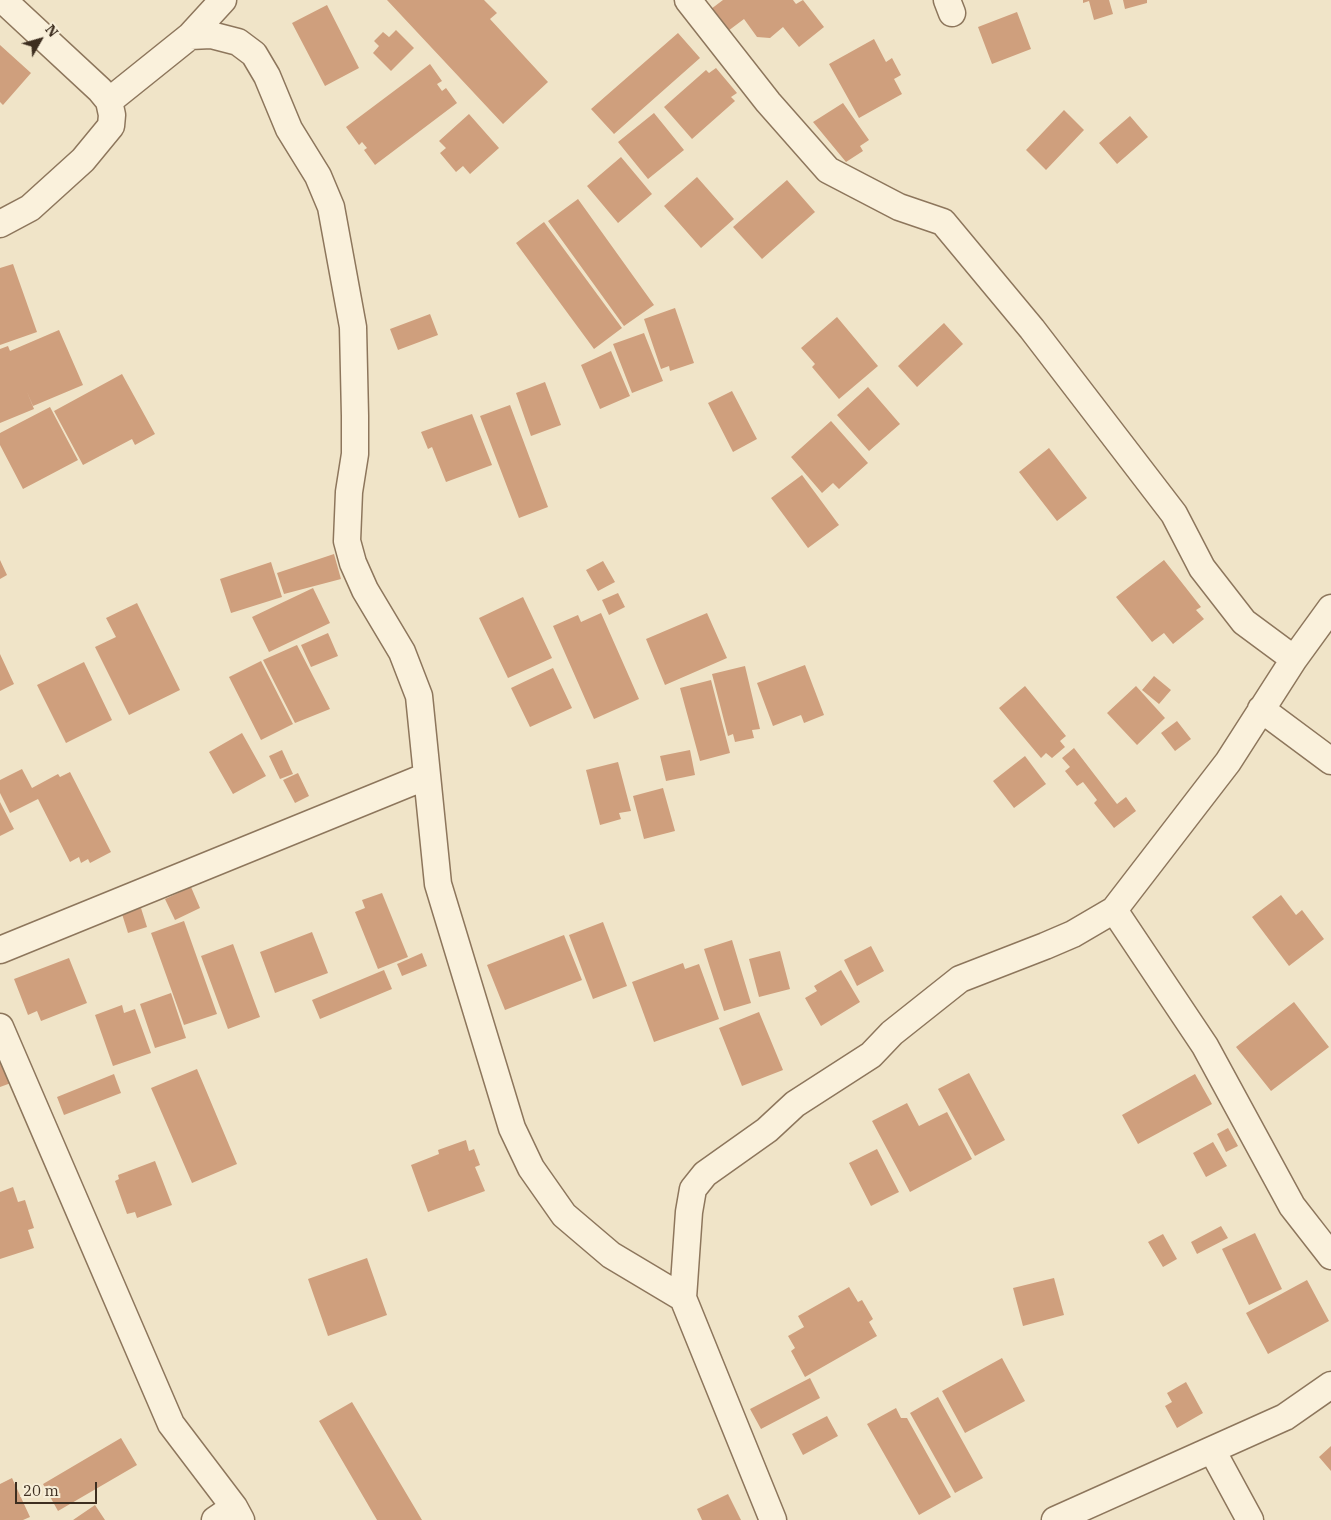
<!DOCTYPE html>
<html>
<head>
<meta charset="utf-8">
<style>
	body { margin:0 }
	#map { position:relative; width:1331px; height:1520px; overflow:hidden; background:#f0e4c8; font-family:"IBM Plex Serif",serif }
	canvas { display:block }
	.north { position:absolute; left:15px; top:15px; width:50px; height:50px; -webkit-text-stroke:4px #f7eed8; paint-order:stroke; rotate:52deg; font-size:14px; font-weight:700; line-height:20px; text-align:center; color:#3d2e20 }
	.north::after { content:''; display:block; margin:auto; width:18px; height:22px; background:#3d2e20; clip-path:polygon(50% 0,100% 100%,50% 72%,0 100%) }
	.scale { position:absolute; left:15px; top:1482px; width:82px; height:22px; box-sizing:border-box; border:2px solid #3d2e20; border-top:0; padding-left:6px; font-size:15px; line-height:18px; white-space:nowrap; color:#3d2e20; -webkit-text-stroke:4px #f7eed8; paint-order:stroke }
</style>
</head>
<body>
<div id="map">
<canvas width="1331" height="1520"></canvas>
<div class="north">N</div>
<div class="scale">20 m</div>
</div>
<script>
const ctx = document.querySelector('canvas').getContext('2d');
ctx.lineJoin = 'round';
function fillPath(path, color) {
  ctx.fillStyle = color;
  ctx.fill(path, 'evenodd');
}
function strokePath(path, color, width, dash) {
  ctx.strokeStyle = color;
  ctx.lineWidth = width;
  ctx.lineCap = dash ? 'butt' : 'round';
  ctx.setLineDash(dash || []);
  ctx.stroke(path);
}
fillPath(new Path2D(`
	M 387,0 L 484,0 L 497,13 L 490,19 L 548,82 L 503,124 Z
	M 723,0 L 793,0 L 796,4 L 803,0 L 824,27 L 799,47 L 783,27 L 770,38 L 757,37 L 744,19 L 728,31 L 711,9 Z
	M 1083,0 L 1109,0 L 1113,14 L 1094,20 L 1089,1 L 1083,3 Z
	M 1123,0 L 1147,0 L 1147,3 L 1125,9 Z
	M 327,5 L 359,68 L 325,86 L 292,23 Z
	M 1017,12 L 1031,49 L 992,64 L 978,27 Z
	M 396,30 L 414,48 L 391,71 L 373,53 L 379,46 L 374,41 L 383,32 L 389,37 Z
	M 678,33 L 700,58 L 614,134 L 591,109 Z
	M 874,39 L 886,62 L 892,58 L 901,75 L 894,79 L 902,94 L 859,118 L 829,64 Z
	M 0,45 L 31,73 L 3,105 L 0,102 Z
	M 430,64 L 442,81 L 437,84 L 442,91 L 446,88 L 457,103 L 375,165 L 364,150 L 367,148 L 362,142 L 359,145 L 346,127 Z
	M 716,68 L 737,93 L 731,97 L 735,101 L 692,139 L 664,107 L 706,70 L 709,73 Z
	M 843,103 L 869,140 L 860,146 L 863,151 L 846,162 L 813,122 Z
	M 1064,110 L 1084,130 L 1046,170 L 1026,150 Z
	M 654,113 L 684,150 L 648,179 L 618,142 Z
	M 469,114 L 499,148 L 470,174 L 463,166 L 456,172 L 440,153 L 446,148 L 439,141 Z
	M 1130,116 L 1148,137 L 1117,164 L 1099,143 Z
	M 621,157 L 652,194 L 618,223 L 587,186 Z
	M 697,177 L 734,219 L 701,248 L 664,206 Z
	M 787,180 L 815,212 L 762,259 L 733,227 Z
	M 578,199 L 654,305 L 624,326 L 548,221 Z
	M 544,222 L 622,328 L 594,349 L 516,243 Z
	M 13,264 L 37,332 L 0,345 L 0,268 Z
	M 675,308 L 694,363 L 670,371 L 669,366 L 661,369 L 644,319 Z
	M 430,314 L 438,335 L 398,350 L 390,329 Z
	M 837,317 L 878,366 L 839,399 L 812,367 L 815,364 L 801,348 Z
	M 944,323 L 963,344 L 917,387 L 898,366 Z
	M 59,330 L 83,385 L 33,406 L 27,392 L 34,409 L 0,423 L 0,349 L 8,346 L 10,351 Z
	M 644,333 L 663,381 L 632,393 L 613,344 Z
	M 611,351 L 630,396 L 600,409 L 581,365 Z
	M 122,374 L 155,434 L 135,445 L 132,439 L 83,465 L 54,411 Z
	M 545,382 L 561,425 L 531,436 L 516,393 Z
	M 868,387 L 900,424 L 869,451 L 837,415 Z
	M 732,391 L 757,439 L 733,452 L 708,403 Z
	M 510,405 L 548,507 L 519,518 L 480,416 Z
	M 50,407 L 78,460 L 23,489 L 0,445 L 0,433 Z
	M 472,414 L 492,465 L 446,482 L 432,447 L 428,449 L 421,432 Z
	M 831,421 L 868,463 L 839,489 L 833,483 L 822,493 L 791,457 Z
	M 1049,448 L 1087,498 L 1057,521 L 1019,472 Z
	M 802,475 L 839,525 L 808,548 L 771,498 Z
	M 334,554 L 341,579 L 284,594 L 277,573 Z
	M 0,560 L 7,575 L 0,579 Z
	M 1164,560 L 1201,607 L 1196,610 L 1204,619 L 1173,644 L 1164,633 L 1152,642 L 1116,597 Z
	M 603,561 L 615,582 L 598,591 L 586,570 Z
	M 271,562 L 282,597 L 231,613 L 220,579 Z
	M 313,588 L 330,623 L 269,652 L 252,617 Z
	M 618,593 L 625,607 L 609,615 L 602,600 Z
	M 523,597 L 552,658 L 508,678 L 479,618 Z
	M 137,603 L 180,690 L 129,715 L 95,647 L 116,637 L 106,618 Z
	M 601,613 L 639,699 L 594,719 L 553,626 L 578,615 L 581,622 Z
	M 707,613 L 727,658 L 665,685 L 646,639 Z
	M 328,633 L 338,656 L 311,667 L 301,645 Z
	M 297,645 L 330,709 L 295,723 L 263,660 Z
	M 0,654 L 14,684 L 0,691 Z
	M 261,661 L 293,724 L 261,740 L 229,677 Z
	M 84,662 L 112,720 L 66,743 L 37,685 Z
	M 805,665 L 824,715 L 804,723 L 801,715 L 773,726 L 757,683 Z
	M 745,666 L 760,729 L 752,730 L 754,738 L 735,742 L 733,734 L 728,736 L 712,674 Z
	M 553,668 L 572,708 L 530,727 L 511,688 Z
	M 1154,676 L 1171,690 L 1159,704 L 1142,690 Z
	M 711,680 L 730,753 L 700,761 L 680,688 Z
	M 1025,686 L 1066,736 L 1060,741 L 1065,747 L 1052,758 L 1046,753 L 1041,758 L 999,708 Z
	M 1136,686 L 1165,718 L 1137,745 L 1107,713 Z
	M 1177,721 L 1191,739 L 1175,751 L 1161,733 Z
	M 242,733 L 266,776 L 233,794 L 209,752 Z
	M 1074,748 L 1117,804 L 1126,797 L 1136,811 L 1114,828 L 1094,803 L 1097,800 L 1083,782 L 1077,786 L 1065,771 L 1070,767 L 1062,758 Z
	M 282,750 L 293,774 L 280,779 L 269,756 Z
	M 690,750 L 695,775 L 666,781 L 660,756 Z
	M 1025,756 L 1046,784 L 1014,808 L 993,781 Z
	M 618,762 L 631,811 L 619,813 L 621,819 L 600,825 L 586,770 Z
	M 22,769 L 32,788 L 58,774 L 60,777 L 70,772 L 111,852 L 90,863 L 88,859 L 81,863 L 79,857 L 70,862 L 38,799 L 10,813 L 0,793 L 0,780 Z
	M 298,773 L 309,796 L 295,803 L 283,780 Z
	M 663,788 L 675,831 L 644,839 L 633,796 Z
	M 0,802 L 14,829 L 0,836 Z
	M 191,887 L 200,908 L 175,920 L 165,899 Z
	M 382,893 L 408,957 L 378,969 L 355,912 L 365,908 L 362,900 Z
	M 1281,895 L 1296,915 L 1302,910 L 1324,939 L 1289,966 L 1252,917 Z
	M 141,908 L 147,927 L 128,933 L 122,914 Z
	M 184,921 L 217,1014 L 184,1025 L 151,933 Z
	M 603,922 L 627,986 L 593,999 L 569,935 Z
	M 312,932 L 328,973 L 275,993 L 260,952 Z
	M 564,935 L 582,980 L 505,1010 L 487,965 Z
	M 732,940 L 751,1003 L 724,1011 L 704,949 Z
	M 233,944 L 260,1017 L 228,1029 L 201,956 Z
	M 871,946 L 884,971 L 857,986 L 844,960 Z
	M 780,951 L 790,989 L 759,997 L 749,959 Z
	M 422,953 L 427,966 L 402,976 L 397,964 Z
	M 69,958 L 87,1003 L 41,1021 L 37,1011 L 28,1015 L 14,979 Z
	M 683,963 L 685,969 L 699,964 L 719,1019 L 654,1042 L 632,982 Z
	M 384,970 L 392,989 L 320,1019 L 312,1000 Z
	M 841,970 L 860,1002 L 821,1026 L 805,998 L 817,991 L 814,986 Z
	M 171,993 L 186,1038 L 155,1048 L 140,1004 Z
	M 1294,1002 L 1329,1047 L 1271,1091 L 1236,1047 Z
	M 122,1005 L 124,1013 L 135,1009 L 151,1053 L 113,1066 L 95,1015 Z
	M 759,1012 L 783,1070 L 742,1086 L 719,1028 Z
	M 3,1061 L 11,1083 L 0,1087 L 0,1062 Z
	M 197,1069 L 237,1164 L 192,1183 L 151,1088 Z
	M 969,1073 L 1005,1140 L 975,1156 L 938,1089 Z
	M 114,1074 L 121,1093 L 64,1115 L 57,1097 Z
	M 1195,1074 L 1212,1104 L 1138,1144 L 1122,1115 Z
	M 907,1103 L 919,1126 L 947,1112 L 972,1159 L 910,1192 L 872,1121 Z
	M 1228,1128 L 1238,1146 L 1226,1152 L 1217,1134 Z
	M 466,1140 L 469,1151 L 474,1149 L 480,1165 L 475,1167 L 485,1191 L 428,1212 L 411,1165 L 439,1154 L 438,1150 Z
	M 1213,1142 L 1227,1166 L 1206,1177 L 1193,1153 Z
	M 877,1149 L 899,1192 L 871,1206 L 849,1163 Z
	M 155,1161 L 172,1205 L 137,1218 L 135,1212 L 127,1214 L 115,1181 L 119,1179 L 118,1175 Z
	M 13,1187 L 18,1202 L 25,1200 L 34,1228 L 28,1230 L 34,1248 L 0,1259 L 0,1192 Z
	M 1221,1226 L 1228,1238 L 1197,1254 L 1191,1242 Z
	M 1255,1233 L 1282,1289 L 1249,1305 L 1222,1249 Z
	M 1163,1234 L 1177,1259 L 1163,1267 L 1148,1242 Z
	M 367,1258 L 387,1315 L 328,1336 L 308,1279 Z
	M 1054,1278 L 1064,1315 L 1023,1326 L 1013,1288 Z
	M 1307,1280 L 1329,1321 L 1268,1354 L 1246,1313 Z
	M 849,1287 L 858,1302 L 862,1300 L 873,1319 L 869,1322 L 877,1336 L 805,1377 L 791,1351 L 795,1348 L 788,1336 L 804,1327 L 798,1316 Z
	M 1002,1358 L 1025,1401 L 965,1433 L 942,1391 Z
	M 810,1378 L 820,1398 L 761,1429 L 750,1409 Z
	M 1186,1382 L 1203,1413 L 1177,1428 L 1165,1406 L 1172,1402 L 1167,1393 Z
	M 938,1397 L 983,1478 L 955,1493 L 910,1413 Z
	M 352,1402 L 422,1520 L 377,1520 L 319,1421 Z
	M 896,1408 L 901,1418 L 907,1418 L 951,1497 L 919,1515 L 867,1424 Z
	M 827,1416 L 838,1436 L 803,1455 L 792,1434 Z
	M 121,1438 L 137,1465 L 58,1511 L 43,1484 Z
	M 1331,1446 L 1331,1471 L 1319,1457 Z
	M 12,1478 L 30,1517 L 23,1520 L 0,1520 L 0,1484 Z
	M 728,1494 L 741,1520 L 702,1520 L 697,1509 Z
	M 95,1505 L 105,1520 L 73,1520 Z`), '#cf9f7d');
const minor = new Path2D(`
	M 688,0 L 768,102 L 828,170 L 899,207 L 943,222 L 1032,329 L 1174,514 L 1202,568 L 1244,622 L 1294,659
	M 947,0 L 952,13
	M 190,36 L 211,35 L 238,42 L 254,54 L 267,76 L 289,129 L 318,176 L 331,207 L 353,327 L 355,416 L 355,454 L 349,492 L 347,541 L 353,563 L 365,590 L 402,652 L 419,696 L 438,884 L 512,1128 L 531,1168 L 564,1215 L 611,1255 L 683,1298
	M 109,101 L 190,36 L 223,0
	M 0,224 L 30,208 L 83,160 L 111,126 L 112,115 L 109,101 L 100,90 L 3,0
	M 1261,709 L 1331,761
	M 1114,910 L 1205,1046 L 1292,1206 L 1331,1256
	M 0,950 L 427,776
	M 0,1027 L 171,1424 L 234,1507 L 241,1520
	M 1212,1450 L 1250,1520
	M 215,1520 L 234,1507
	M 773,1520 L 683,1298 L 689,1212 L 693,1189 L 705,1174 L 767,1130 L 795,1104 L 871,1055 L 892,1033 L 960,979 L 1045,946 L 1073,934 L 1114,910 L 1228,762 L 1294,659 L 1331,608
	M 1055,1520 L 1285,1417 L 1331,1385`);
strokePath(minor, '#8d765c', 29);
strokePath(minor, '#faf1dc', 26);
</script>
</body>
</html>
